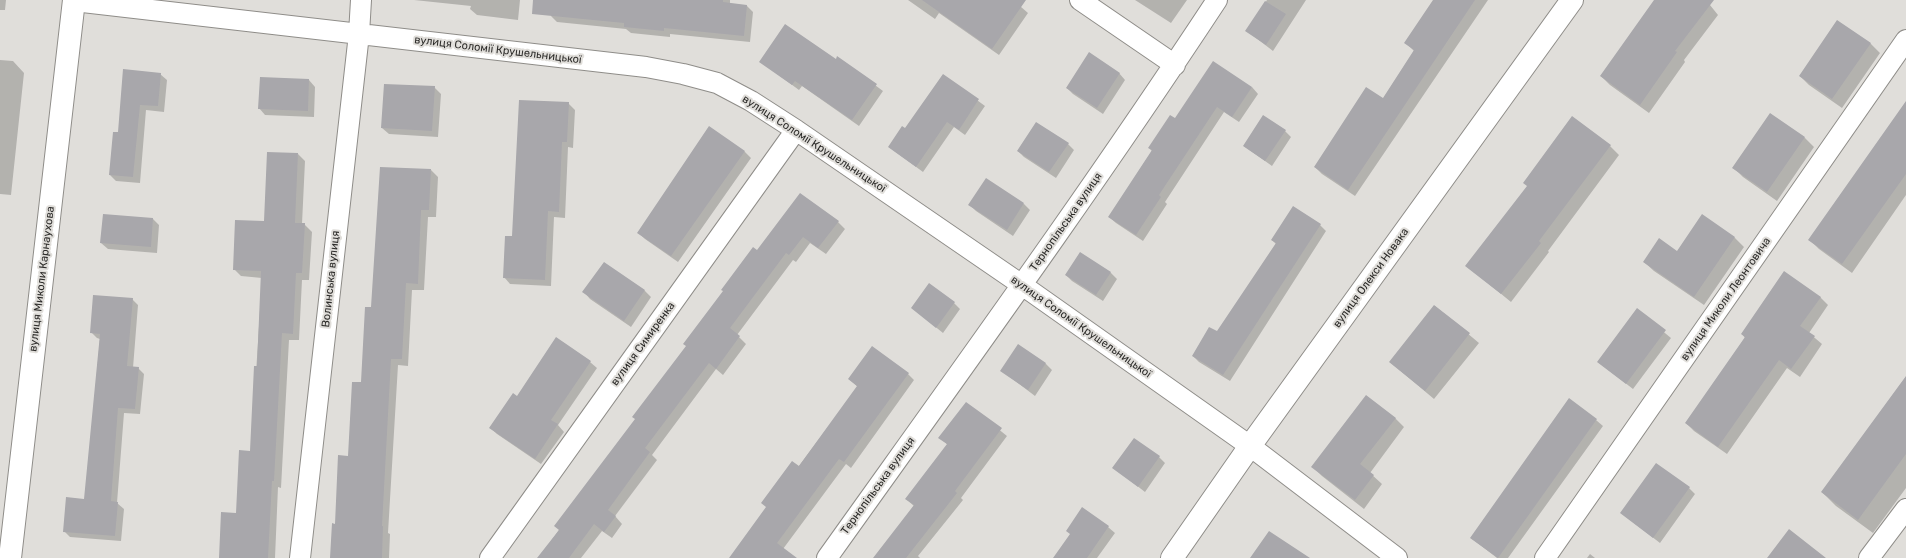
<!DOCTYPE html>
<html>
<head>
<meta charset="utf-8">
<style>
	body { margin:0 }
	canvas { display:block; background:#e0deda }
</style>
</head>
<body>
<canvas width="1906" height="558"></canvas>
<script>
const ctx = document.querySelector('canvas').getContext('2d');
ctx.lineJoin = 'round';
function fillPath(path, color) {
  ctx.fillStyle = color;
  ctx.fill(path, 'evenodd');
}
function strokePath(path, color, width, dash) {
  ctx.strokeStyle = color;
  ctx.lineWidth = width;
  ctx.lineCap = dash ? 'butt' : 'round';
  ctx.setLineDash(dash || []);
  ctx.stroke(path);
}
function write(font, color, halo, rows, align = 'center') {
  ctx.font = font + ' Rubik,sans-serif';
  ctx.lineWidth = 4;
  ctx.setLineDash([]);
  ctx.textBaseline = 'middle';
  ctx.strokeStyle = halo;
  ctx.fillStyle = color;
  for (const [text, x, y, turn = 0] of rows) {
    ctx.save();
    ctx.translate(x, y);
    ctx.rotate((+turn || 0) * Math.PI / 180);
    ctx.textAlign = isNaN(turn) ? turn : align;
    if (halo) ctx.strokeText(text, 0, 0);
    ctx.fillText(text, 0, 0);
    ctx.restore();
  }
}
fillPath(new Path2D(`
	M 0,0 L 6,0 L 5,10 L 0,10 Z
	M 414,0 L 520,0 L 518,20 L 477,15 L 470,9 L 471,6 Z
	M 552,0 L 730,0 L 730,4 L 747,6 L 753,12 L 750,42 L 670,34 L 670,37 L 631,33 L 626,29 L 557,22 L 551,16 Z
	M 908,0 L 1013,0 L 1028,13 L 999,55 L 939,13 L 935,19 Z
	M 1135,0 L 1187,0 L 1171,23 Z
	M 1267,0 L 1306,0 L 1273,51 L 1247,31 Z
	M 1434,0 L 1488,0 L 1355,196 L 1322,174 L 1315,167 L 1383,99 L 1414,51 L 1406,43 Z
	M 1655,0 L 1706,0 L 1718,15 L 1684,60 L 1685,62 L 1649,113 L 1610,85 L 1601,76 Z
	M 1837,21 L 1871,44 L 1880,53 L 1842,108 L 1809,85 L 1800,76 Z
	M 826,55 L 852,68 L 883,91 L 859,126 L 802,86 L 799,90 L 761,62 Z
	M 0,60 L 13,61 L 24,73 L 11,195 L 0,194 Z
	M 1119,73 L 1125,80 L 1103,114 L 1073,94 L 1067,88 Z
	M 160,74 L 167,80 L 164,112 L 146,110 L 140,183 L 116,181 L 110,175 L 118,133 Z
	M 943,75 L 985,106 L 965,135 L 954,127 L 923,172 L 889,147 L 905,130 Z
	M 309,80 L 315,87 L 314,117 L 265,115 L 259,108 Z
	M 434,87 L 441,94 L 438,137 L 389,134 L 382,128 Z
	M 1252,87 L 1258,94 L 1239,122 L 1224,112 L 1165,202 L 1167,204 L 1143,241 L 1116,223 L 1109,217 L 1152,151 L 1149,148 L 1176,120 Z
	M 1906,102 L 1906,195 L 1852,273 L 1819,249 L 1810,240 Z
	M 568,103 L 575,110 L 573,148 L 568,147 L 565,218 L 554,217 L 551,286 L 510,284 L 504,277 L 513,237 Z
	M 1771,115 L 1805,138 L 1814,147 L 1777,201 L 1743,177 L 1734,168 Z
	M 709,128 L 745,152 L 751,158 L 678,262 L 645,239 L 639,233 Z
	M 1285,131 L 1291,137 L 1272,166 L 1244,146 Z
	M 1068,144 L 1074,150 L 1056,178 L 1024,157 L 1018,151 Z
	M 1610,146 L 1619,155 L 1548,251 L 1549,252 L 1511,302 L 1467,266 Z
	M 298,154 L 305,161 L 302,224 L 304,224 L 312,232 L 309,280 L 302,280 L 299,340 L 289,340 L 281,488 L 278,487 L 275,558 L 221,558 L 237,514 L 251,452 L 262,278 L 241,276 L 234,269 L 265,223 Z
	M 431,170 L 438,177 L 436,217 L 428,217 L 424,290 L 412,290 L 408,366 L 398,365 L 388,533 L 390,534 L 389,558 L 331,558 L 336,525 L 362,383 L 372,308 Z
	M 1024,204 L 1030,210 L 1013,236 L 976,211 L 970,205 Z
	M 1702,216 L 1735,238 L 1744,247 L 1704,305 L 1654,271 L 1644,262 L 1677,252 Z
	M 153,219 L 159,225 L 157,253 L 108,249 L 101,243 Z
	M 838,222 L 845,229 L 826,254 L 810,243 L 796,262 L 793,260 L 737,335 L 746,344 L 723,375 L 716,369 L 652,455 L 657,460 L 615,516 L 622,524 L 612,538 L 602,531 L 581,558 L 539,558 L 757,252 Z
	M 1320,225 L 1326,231 L 1230,381 L 1199,362 L 1193,356 L 1217,333 L 1276,244 L 1272,240 Z
	M 1080,253 L 1111,273 L 1117,279 L 1103,301 L 1072,281 L 1066,275 Z
	M 604,263 L 645,291 L 651,297 L 631,327 L 590,299 L 584,292 Z
	M 1820,297 L 1828,305 L 1809,333 L 1822,344 L 1800,377 L 1787,368 L 1727,454 L 1694,431 L 1686,423 L 1745,338 L 1742,334 Z
	M 132,299 L 138,305 L 133,368 L 138,368 L 144,374 L 140,414 L 124,413 L 117,503 L 124,509 L 121,541 L 70,537 L 64,531 L 85,500 L 100,339 L 97,338 L 91,332 Z
	M 954,303 L 960,309 L 943,333 L 912,308 Z
	M 1435,306 L 1479,343 L 1434,399 L 1390,362 Z
	M 1637,310 L 1671,338 L 1633,389 L 1598,362 Z
	M 1019,346 L 1046,364 L 1052,370 L 1035,396 L 1002,371 Z
	M 590,362 L 597,368 L 558,425 L 564,432 L 541,464 L 497,434 L 491,428 L 517,397 Z
	M 908,374 L 914,380 L 851,468 L 846,464 L 783,549 L 784,558 L 730,558 L 858,387 L 849,379 Z
	M 1906,377 L 1906,488 L 1873,533 L 1836,506 L 1822,492 Z
	M 966,403 L 1007,436 L 961,498 L 963,500 L 918,556 L 920,558 L 874,558 L 914,506 L 906,499 L 948,445 L 940,438 Z
	M 1395,418 L 1404,427 L 1370,473 L 1382,484 L 1364,509 L 1322,476 L 1313,467 Z
	M 1596,420 L 1603,426 L 1508,558 L 1497,558 L 1471,538 Z
	M 1159,457 L 1165,463 L 1145,492 L 1114,468 Z
	M 1689,488 L 1695,494 L 1660,543 L 1621,513 Z
	M 1108,527 L 1115,533 L 1097,558 L 1054,558 L 1071,534 Z
	M 1590,554 L 1595,558 L 1587,558 Z`), '#0003');
fillPath(new Path2D(`
	M 533,0 L 723,0 L 723,2 L 747,5 L 744,36 L 664,28 L 664,31 L 624,27 L 624,23 L 532,14 Z
	M 922,0 L 1026,0 L 992,49 Z
	M 1433,0 L 1475,0 L 1348,190 L 1314,167 L 1366,87 L 1383,98 L 1414,50 L 1404,43 Z
	M 1654,0 L 1714,0 L 1675,51 L 1677,52 L 1640,105 L 1600,76 Z
	M 1265,1 L 1286,14 L 1266,45 L 1245,31 Z
	M 1837,20 L 1871,43 L 1832,99 L 1799,76 Z
	M 785,24 L 836,59 L 837,56 L 877,84 L 852,120 L 795,81 L 792,85 L 759,62 Z
	M 1089,52 L 1120,73 L 1097,108 L 1066,88 Z
	M 1213,61 L 1252,87 L 1232,117 L 1217,107 L 1159,195 L 1161,197 L 1136,235 L 1108,217 L 1152,150 L 1148,148 L 1170,115 L 1175,118 Z
	M 123,69 L 161,73 L 158,106 L 140,105 L 133,177 L 109,175 L 113,132 L 118,132 Z
	M 943,74 L 979,99 L 959,130 L 947,122 L 916,167 L 888,147 L 902,126 L 905,128 Z
	M 260,77 L 309,79 L 308,111 L 258,109 Z
	M 384,84 L 435,86 L 432,131 L 381,128 Z
	M 519,100 L 569,102 L 567,142 L 562,142 L 559,212 L 548,211 L 545,280 L 503,278 L 505,236 L 512,236 Z
	M 1906,101 L 1906,174 L 1842,264 L 1808,240 Z
	M 1770,113 L 1805,137 L 1767,192 L 1732,168 Z
	M 1263,115 L 1286,130 L 1265,161 L 1243,146 Z
	M 1572,116 L 1611,145 L 1539,241 L 1541,243 L 1501,294 L 1465,266 L 1527,186 L 1523,183 Z
	M 1036,122 L 1069,143 L 1049,172 L 1017,151 Z
	M 709,126 L 745,151 L 671,256 L 637,233 Z
	M 267,152 L 298,153 L 295,223 L 305,223 L 302,273 L 296,273 L 293,334 L 282,333 L 274,481 L 272,481 L 268,558 L 219,558 L 221,512 L 236,513 L 239,450 L 250,451 L 254,366 L 257,366 L 261,271 L 233,270 L 235,220 L 264,221 Z
	M 380,167 L 431,169 L 429,210 L 421,210 L 418,284 L 406,283 L 402,359 L 391,359 L 382,526 L 383,526 L 382,558 L 330,558 L 332,523 L 335,524 L 338,455 L 348,456 L 352,382 L 361,382 L 365,307 L 371,307 Z
	M 986,178 L 1024,203 L 1007,230 L 968,205 Z
	M 800,193 L 839,221 L 818,248 L 803,237 L 789,255 L 786,253 L 730,328 L 740,336 L 716,369 L 709,363 L 645,448 L 650,452 L 608,510 L 616,516 L 604,532 L 594,524 L 569,558 L 537,558 L 559,530 L 554,526 L 635,419 L 632,417 L 686,346 L 683,344 L 723,291 L 721,290 L 753,247 L 757,250 Z
	M 1293,206 L 1321,224 L 1223,375 L 1192,356 L 1209,327 L 1217,331 L 1276,243 L 1271,240 Z
	M 103,214 L 153,218 L 151,247 L 100,243 Z
	M 1702,214 L 1735,237 L 1694,297 L 1643,262 L 1659,238 L 1677,251 Z
	M 1080,252 L 1111,272 L 1096,295 L 1065,275 Z
	M 604,262 L 645,290 L 624,321 L 582,292 Z
	M 1784,271 L 1821,297 L 1800,326 L 1815,336 L 1791,369 L 1779,360 L 1718,447 L 1685,423 L 1745,337 L 1741,334 Z
	M 929,283 L 955,302 L 936,328 L 911,308 Z
	M 93,295 L 133,298 L 127,366 L 139,367 L 135,409 L 118,408 L 111,501 L 118,502 L 115,536 L 63,532 L 66,497 L 84,499 L 100,334 L 90,333 Z
	M 1434,305 L 1470,333 L 1425,391 L 1389,362 Z
	M 1637,308 L 1666,330 L 1626,384 L 1597,362 Z
	M 556,337 L 591,361 L 551,420 L 558,424 L 535,459 L 489,428 L 513,393 L 517,396 Z
	M 1018,344 L 1046,363 L 1028,390 L 1000,371 Z
	M 872,346 L 909,373 L 844,462 L 839,459 L 777,543 L 797,558 L 729,558 L 766,507 L 761,503 L 792,461 L 799,466 L 857,386 L 848,379 Z
	M 1906,376 L 1906,454 L 1858,520 L 1821,492 Z
	M 1366,395 L 1396,418 L 1360,464 L 1374,475 L 1355,500 L 1311,467 Z
	M 1569,398 L 1597,419 L 1498,558 L 1470,538 Z
	M 966,402 L 1002,428 L 955,491 L 957,493 L 906,558 L 873,558 L 914,505 L 905,499 L 947,444 L 938,438 Z
	M 1134,438 L 1160,456 L 1138,487 L 1112,468 Z
	M 1656,463 L 1690,487 L 1653,538 L 1620,513 Z
	M 1082,507 L 1109,526 L 1087,558 L 1053,558 L 1070,534 L 1066,531 Z
	M 1789,529 L 1826,558 L 1767,558 Z
	M 1269,531 L 1310,558 L 1250,558 Z`), '#a8a7ab');
const minor = new Path2D(`
	M 1080,0 L 1175,65
	M 74,1 L 646,67 L 683,74 L 717,83 L 751,101 L 796,130 L 1022,285 L 1250,446 L 1397,558
	M 300,558 L 359,34 L 361,0
	M 490,558 L 796,130
	M 827,558 C 959,373 1092,190 1217,0
	M 1545,558 L 1906,40
	M 1869,558 L 1906,509`);
const secondary = new Path2D(`
	M 10,558 L 74,0
	M 1172,558 L 1250,446 L 1572,0`);
strokePath(minor, '#8f8d89', 22);
strokePath(secondary, '#8f8d89', 24);
strokePath(minor, '#fff', 20);
strokePath(secondary, '#fff', 22);
write('11px', '#2d2c2a', '#e0deda', [
	["вулиця Соломії Крушельницької",498,50,7],
	["вулиця Соломії Крушельницької",814,144,33],
	["Тернопільська вулиця",1066,222,-55],
	["вулиця Олекси Новака",1371,278,-54],
	["вулиця Миколи Карнаухова",42,279,-83],
	["Волинська вулиця",331,279,-84],
	["вулиця Миколи Леонтовича",1726,299,-55],
	["вулиця Соломії Крушельницької",1081,327,35],
	["вулиця Симиренка",643,344,-54],
	["Тернопільська вулиця",878,486,-54]
]);
</script>
</body>
</html>
